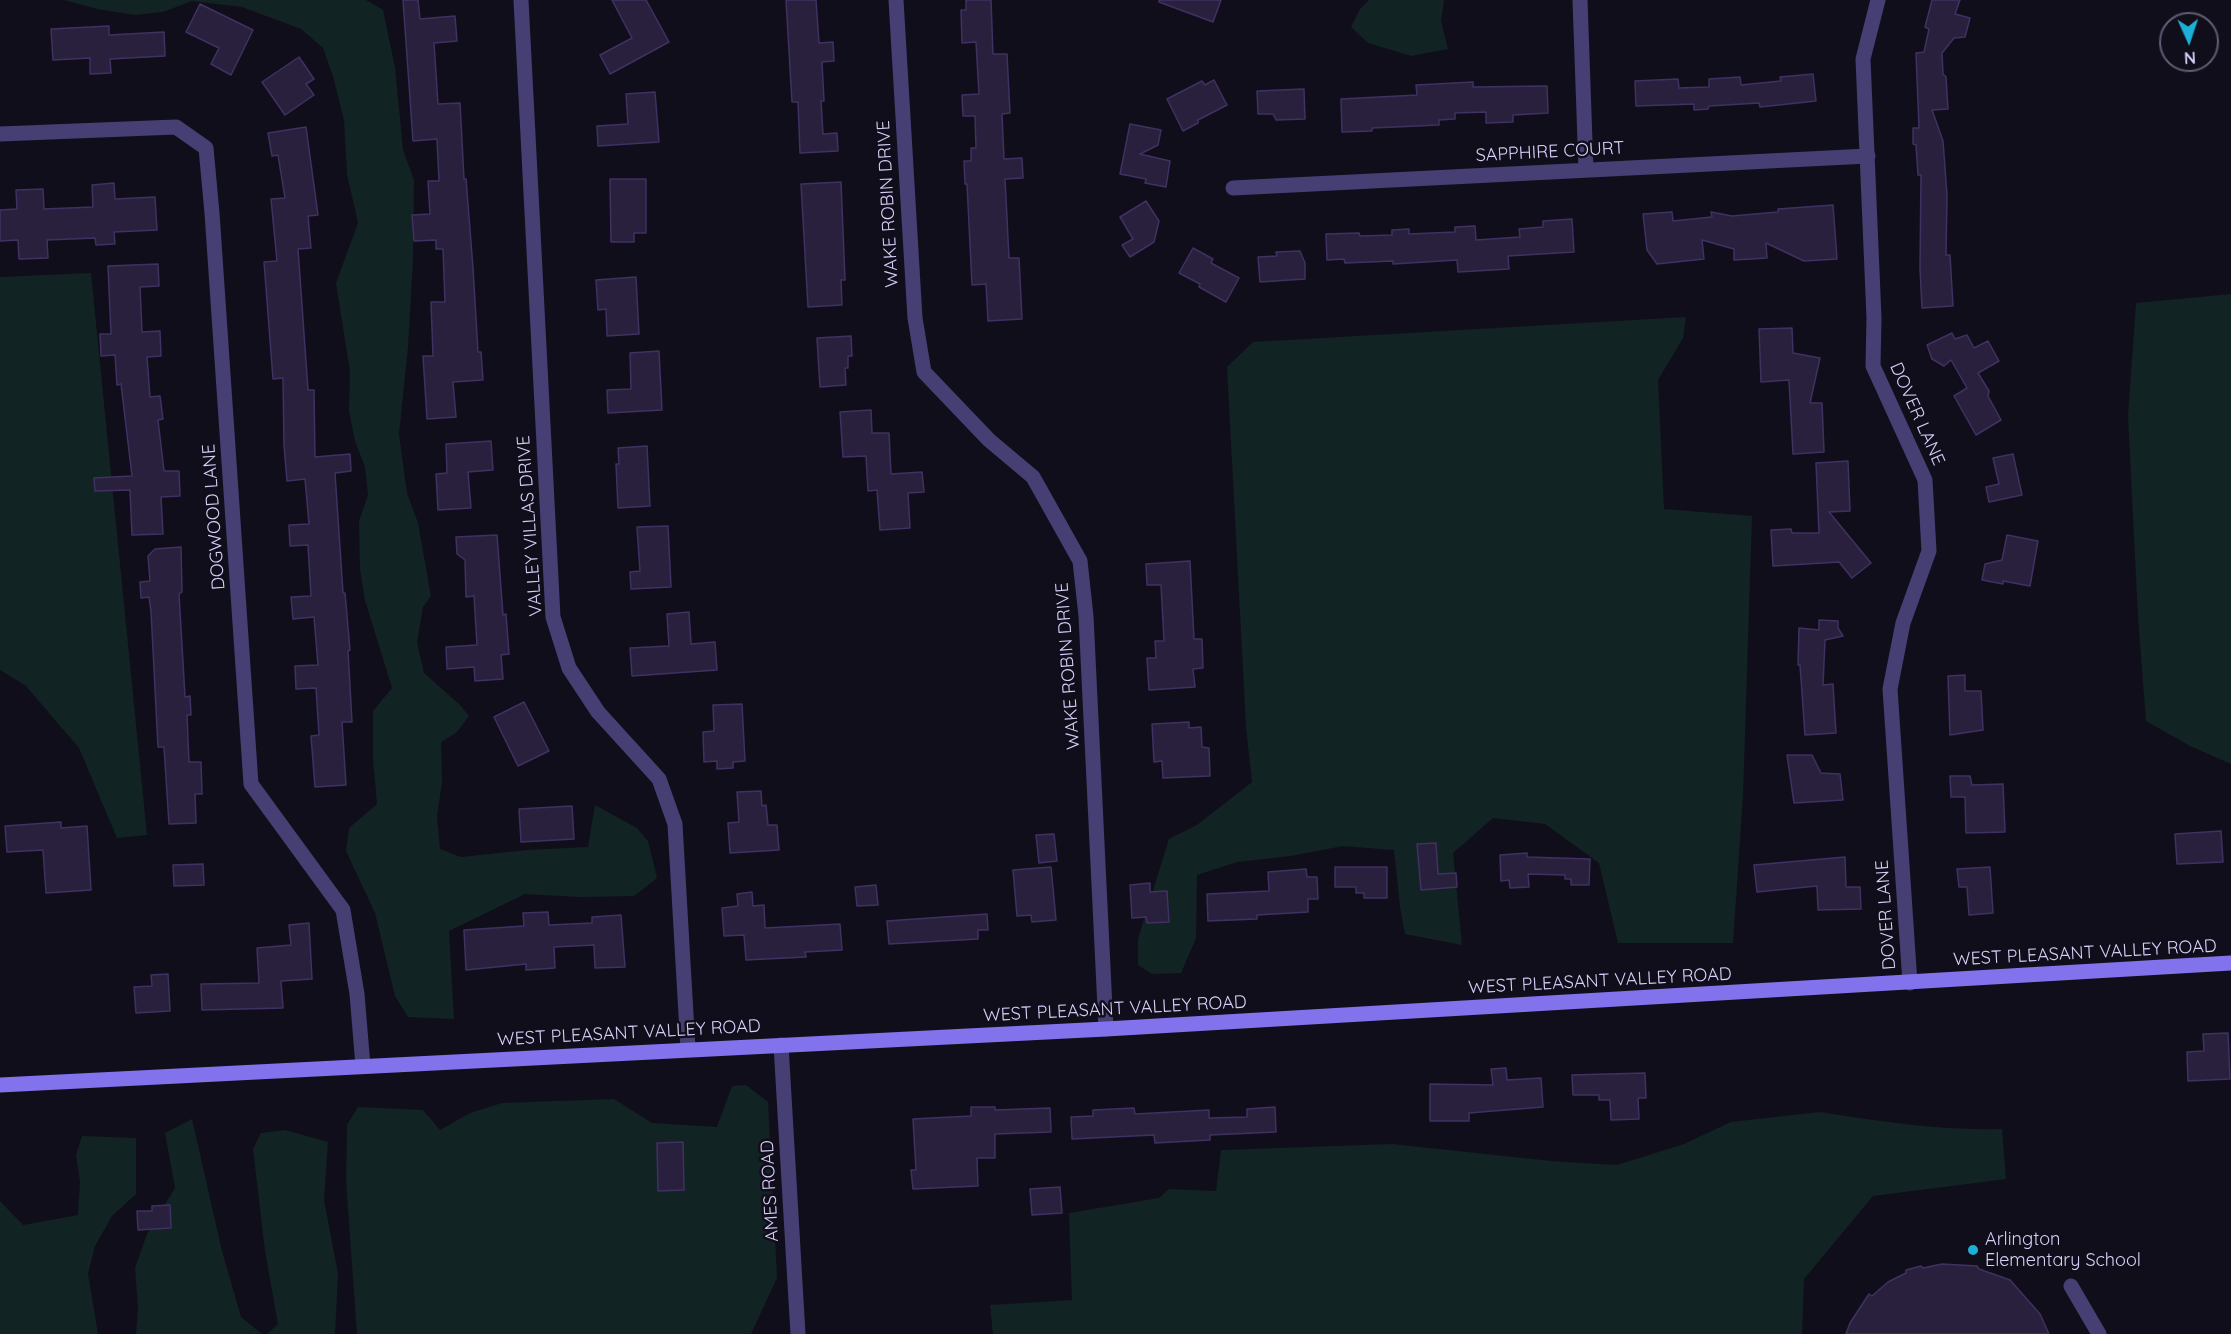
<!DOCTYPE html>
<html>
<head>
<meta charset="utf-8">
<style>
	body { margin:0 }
	#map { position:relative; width:2231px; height:1334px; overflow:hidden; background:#110e1b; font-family:Quicksand,sans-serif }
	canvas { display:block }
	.north { position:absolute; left:2159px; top:12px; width:60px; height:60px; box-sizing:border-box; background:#110e1b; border:2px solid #615b73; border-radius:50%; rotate:177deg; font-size:16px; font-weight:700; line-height:24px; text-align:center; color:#d8cef8 }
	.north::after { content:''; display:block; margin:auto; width:21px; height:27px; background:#1dafd5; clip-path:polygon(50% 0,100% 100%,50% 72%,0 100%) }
</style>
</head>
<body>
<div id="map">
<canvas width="2231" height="1334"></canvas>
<div class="north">N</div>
</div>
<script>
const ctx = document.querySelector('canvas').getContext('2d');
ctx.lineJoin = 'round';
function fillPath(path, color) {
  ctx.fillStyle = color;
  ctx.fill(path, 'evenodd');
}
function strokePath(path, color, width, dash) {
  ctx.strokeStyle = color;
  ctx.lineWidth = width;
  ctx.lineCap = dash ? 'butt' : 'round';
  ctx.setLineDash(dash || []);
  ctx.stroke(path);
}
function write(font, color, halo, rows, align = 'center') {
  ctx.font = font + ' Quicksand,sans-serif';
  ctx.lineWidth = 5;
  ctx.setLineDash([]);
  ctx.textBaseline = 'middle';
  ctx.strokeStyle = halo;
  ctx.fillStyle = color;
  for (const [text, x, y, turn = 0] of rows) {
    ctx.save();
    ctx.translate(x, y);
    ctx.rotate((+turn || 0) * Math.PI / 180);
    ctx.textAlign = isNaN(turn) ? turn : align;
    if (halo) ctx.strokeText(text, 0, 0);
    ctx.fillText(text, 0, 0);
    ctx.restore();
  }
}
fillPath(new Path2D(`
	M 64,0 L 366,0 L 383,10 L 395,67 L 403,150 L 414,180 L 413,259 L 408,347 L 399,434 L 407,493 L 418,523 L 431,596 L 423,607 L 417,642 L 424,673 L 460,705 L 469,716 L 457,732 L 441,742 L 442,782 L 437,816 L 440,849 L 461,857 L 527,850 L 588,847 L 595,805 L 637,828 L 648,841 L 657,878 L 634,896 L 580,897 L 525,894 L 449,931 L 454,1019 L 408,1017 L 395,996 L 375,913 L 346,851 L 349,828 L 377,804 L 373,759 L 373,711 L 392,688 L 365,600 L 360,570 L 359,521 L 368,495 L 365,467 L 355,441 L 349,411 L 350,372 L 336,283 L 358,223 L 347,174 L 344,120 L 333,76 L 323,48 L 301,29 L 242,7 L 192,1 L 163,12 L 135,15 L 97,9 Z
	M 1369,0 L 1444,0 L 1441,21 L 1448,49 L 1411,56 L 1368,43 L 1351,27 L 1360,9 Z
	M 91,273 L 147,835 L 117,838 L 79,748 L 26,686 L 0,670 L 0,277 Z
	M 2231,294 L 2231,764 L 2190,746 L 2146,721 L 2138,617 L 2128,416 L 2136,303 Z
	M 1686,317 L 1683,338 L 1658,380 L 1664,509 L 1752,516 L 1743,795 L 1733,943 L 1618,943 L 1599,863 L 1545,824 L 1493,818 L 1453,853 L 1462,945 L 1405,934 L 1400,907 L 1394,850 L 1343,846 L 1291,856 L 1237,862 L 1197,875 L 1196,938 L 1181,973 L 1152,974 L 1138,965 L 1138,939 L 1169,839 L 1197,825 L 1252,782 L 1246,727 L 1227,367 L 1253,342 Z
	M 746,1085 L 768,1102 L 777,1278 L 751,1334 L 357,1334 L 346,1181 L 347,1125 L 358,1107 L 423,1110 L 440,1130 L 470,1113 L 502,1103 L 614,1099 L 652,1123 L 717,1127 L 732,1086 Z
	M 1819,1112 C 1880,1121 1940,1131 2002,1129 L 2006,1179 L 1873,1196 L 1804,1279 L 1802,1334 L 993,1334 L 990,1305 L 1072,1300 L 1069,1213 L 1159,1198 L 1169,1189 L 1216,1191 L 1221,1150 L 1392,1144 L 1551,1161 L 1617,1165 L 1684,1144 L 1731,1122 Z
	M 192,1119 L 222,1251 L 241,1317 L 262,1334 L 136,1334 L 138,1308 L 135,1268 L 147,1234 L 175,1188 L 165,1133 Z
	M 285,1130 L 328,1142 L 324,1200 L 338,1274 L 335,1334 L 267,1334 L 278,1324 L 265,1251 L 253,1149 L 261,1133 Z
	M 82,1136 L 136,1138 L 136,1194 L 112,1216 L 95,1246 L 88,1274 L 98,1334 L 0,1334 L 0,1201 L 23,1225 L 78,1215 L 80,1182 L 76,1155 Z`), '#122324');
const building = new Path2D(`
	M 403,0 L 418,0 L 420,19 L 455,16 L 457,41 L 434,43 L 438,104 L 460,103 L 464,179 L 466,179 L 473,268 L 478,352 L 481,352 L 483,380 L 453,382 L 456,417 L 427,419 L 423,356 L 433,356 L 431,302 L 445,302 L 443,249 L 436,249 L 436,240 L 414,241 L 412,215 L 430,214 L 428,181 L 439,181 L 437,139 L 413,141 Z
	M 612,0 L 646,0 L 669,42 L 610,74 L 600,55 L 632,38 Z
	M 786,0 L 816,0 L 819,43 L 833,42 L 834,61 L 822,62 L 824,101 L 821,101 L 823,134 L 837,133 L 838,151 L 800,153 L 798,102 L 792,102 Z
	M 966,0 L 991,0 L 993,54 L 1007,54 L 1010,113 L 1002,114 L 1004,159 L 1022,158 L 1023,178 L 1005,179 L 1009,258 L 1019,258 L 1022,319 L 988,321 L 986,284 L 972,285 L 967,184 L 965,184 L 964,161 L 971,161 L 971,148 L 976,148 L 975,116 L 963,116 L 962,95 L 979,94 L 976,42 L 962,43 L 961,10 L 966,10 Z
	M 1159,0 L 1221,0 L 1213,22 L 1159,2 Z
	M 1932,0 L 1960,0 L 1955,14 L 1970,18 L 1965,37 L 1954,38 L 1942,53 L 1943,74 L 1946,77 L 1948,109 L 1932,110 L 1943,141 L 1947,195 L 1946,255 L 1950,255 L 1953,306 L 1922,308 L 1920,269 L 1921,175 L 1918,175 L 1916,145 L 1913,144 L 1913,128 L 1919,128 L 1916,53 L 1924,52 L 1929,29 L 1925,27 Z
	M 200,4 L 253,30 L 231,75 L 211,64 L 219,48 L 186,32 Z
	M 109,26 L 109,35 L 164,32 L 165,56 L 110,59 L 111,73 L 90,74 L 90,58 L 53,60 L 51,29 Z
	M 299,57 L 314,79 L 306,84 L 314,95 L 285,115 L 262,82 Z
	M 1813,74 L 1816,101 L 1760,107 L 1759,103 L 1709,106 L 1708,109 L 1694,110 L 1694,104 L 1636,106 L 1635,81 L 1678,79 L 1679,88 L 1709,87 L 1709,79 L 1740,77 L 1741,85 L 1781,81 L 1780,77 Z
	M 1214,80 L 1227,105 L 1198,120 L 1198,123 L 1183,131 L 1167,99 L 1202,81 L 1205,85 Z
	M 1473,82 L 1473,87 L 1547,86 L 1548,113 L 1513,115 L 1513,122 L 1486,123 L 1486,112 L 1455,113 L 1455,119 L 1439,120 L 1439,125 L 1372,128 L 1372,131 L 1342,132 L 1341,99 L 1417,95 L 1416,85 Z
	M 1304,89 L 1305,119 L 1276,120 L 1273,114 L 1258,114 L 1257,91 Z
	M 655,92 L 659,142 L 598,146 L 597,126 L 628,124 L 626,94 Z
	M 1130,124 L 1161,130 L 1158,145 L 1140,154 L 1170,161 L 1166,187 L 1145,183 L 1146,179 L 1120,174 Z
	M 306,127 L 318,215 L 308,216 L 311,248 L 298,249 L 308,390 L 314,390 L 315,457 L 350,454 L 351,471 L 335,473 L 343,593 L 345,593 L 350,650 L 348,651 L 352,722 L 342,722 L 346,785 L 315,787 L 311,736 L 319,735 L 316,688 L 296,689 L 295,666 L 318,665 L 314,617 L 293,619 L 291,597 L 311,596 L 308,545 L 290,546 L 289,525 L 309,524 L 305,479 L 287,481 L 284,445 L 283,378 L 273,379 L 264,262 L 277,261 L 271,199 L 285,198 L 278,155 L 272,156 L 268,133 Z
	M 610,179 L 646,179 L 646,233 L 634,233 L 634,242 L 611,242 Z
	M 841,182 L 845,280 L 841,280 L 842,305 L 808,307 L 801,184 Z
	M 114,183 L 115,199 L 155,197 L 157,230 L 114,232 L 115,244 L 96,245 L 95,238 L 47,240 L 48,258 L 19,259 L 18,240 L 0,241 L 0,210 L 17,209 L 16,190 L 43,189 L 44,209 L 93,207 L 92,185 Z
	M 1146,201 L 1159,221 L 1154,242 L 1130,257 L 1122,245 L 1133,239 L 1120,217 Z
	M 1833,205 L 1837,259 L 1804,261 L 1766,243 L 1767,258 L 1734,260 L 1734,249 L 1702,240 L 1704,259 L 1657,264 L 1647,250 L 1643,214 L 1672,212 L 1673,221 L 1712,217 L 1711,212 L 1732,216 L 1778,212 L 1778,209 Z
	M 1572,219 L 1574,252 L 1508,256 L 1509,269 L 1458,272 L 1457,260 L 1393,264 L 1393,261 L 1345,263 L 1344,259 L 1327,260 L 1326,234 L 1359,233 L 1360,236 L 1392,235 L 1392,230 L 1409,229 L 1409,234 L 1455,232 L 1455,227 L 1475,226 L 1476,240 L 1520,237 L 1519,229 L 1543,227 L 1543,221 Z
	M 1193,248 L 1213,259 L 1211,263 L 1239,278 L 1226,302 L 1199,287 L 1200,284 L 1179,273 Z
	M 1300,251 L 1305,263 L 1305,279 L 1260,282 L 1258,257 L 1277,256 L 1276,252 Z
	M 158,264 L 159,286 L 140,287 L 142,332 L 160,331 L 161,356 L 147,357 L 150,397 L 160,396 L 163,419 L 158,420 L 164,471 L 179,471 L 180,496 L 161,497 L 163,534 L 132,535 L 130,490 L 95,491 L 94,478 L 132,476 L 121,384 L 117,385 L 115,355 L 101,356 L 100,334 L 111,334 L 108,266 Z
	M 636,277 L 639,334 L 607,336 L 606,309 L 598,310 L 596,280 Z
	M 1792,328 L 1793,353 L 1820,358 L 1810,403 L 1822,403 L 1824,452 L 1793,454 L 1789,380 L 1761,382 L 1759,329 Z
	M 1952,333 L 1955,339 L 1967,335 L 1974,348 L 1988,341 L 1999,361 L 1978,373 L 1989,391 L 1988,396 L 2001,420 L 1976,435 L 1954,396 L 1967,388 L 1951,360 L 1944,366 L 1932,359 L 1927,345 Z
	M 851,336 L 852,356 L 848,356 L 848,368 L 845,368 L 846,385 L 820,387 L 817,338 Z
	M 659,351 L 662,410 L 608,413 L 607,390 L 631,389 L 630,353 Z
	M 871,410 L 872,433 L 889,433 L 891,474 L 922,472 L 924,492 L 908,493 L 910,528 L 880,530 L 877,490 L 868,491 L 866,456 L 843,457 L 840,412 Z
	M 491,441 L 493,470 L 468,472 L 471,508 L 438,510 L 436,474 L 447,473 L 446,444 Z
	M 647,446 L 650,506 L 618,508 L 616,464 L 619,464 L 618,448 Z
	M 2013,454 L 2022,495 L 1989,502 L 1986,487 L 1999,484 L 1993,458 Z
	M 1848,461 L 1850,511 L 1829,512 L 1871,563 L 1852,578 L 1839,562 L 1773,566 L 1771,530 L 1791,529 L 1792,533 L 1819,533 L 1816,463 Z
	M 668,526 L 671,587 L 631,589 L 630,572 L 640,571 L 637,527 Z
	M 497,535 L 503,615 L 506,614 L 509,654 L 501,655 L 503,679 L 475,681 L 474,667 L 447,669 L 446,647 L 477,645 L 474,596 L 466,597 L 465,560 L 457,554 L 456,537 Z
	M 2007,535 L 2038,541 L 2030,586 L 2003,581 L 2003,584 L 1982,580 L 1985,564 L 2002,560 Z
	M 181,547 L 182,592 L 179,594 L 185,697 L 190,696 L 191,715 L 187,715 L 189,762 L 201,762 L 202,794 L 195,794 L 196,823 L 169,824 L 164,747 L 158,747 L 151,611 L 149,597 L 141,598 L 140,582 L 150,581 L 148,556 L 155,549 Z
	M 1190,561 L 1194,639 L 1202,639 L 1203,668 L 1193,669 L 1195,687 L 1149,690 L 1147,658 L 1156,658 L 1155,641 L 1164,641 L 1161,585 L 1147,585 L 1146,564 Z
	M 689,612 L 691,644 L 715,642 L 717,670 L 632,676 L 630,648 L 669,646 L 667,614 Z
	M 1819,620 L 1838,621 L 1838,628 L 1843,636 L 1825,640 L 1823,685 L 1833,684 L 1836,733 L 1805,735 L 1800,665 L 1798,665 L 1799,628 L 1819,630 Z
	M 1965,675 L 1965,691 L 1981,691 L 1983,730 L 1950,735 L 1948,676 Z
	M 524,702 L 549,751 L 518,766 L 494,717 Z
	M 742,704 L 745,761 L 733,762 L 733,768 L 717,769 L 717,761 L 704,762 L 703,732 L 714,731 L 713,705 Z
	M 1189,722 L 1189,728 L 1201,727 L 1202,747 L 1209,748 L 1210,776 L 1163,778 L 1162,761 L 1154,762 L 1152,724 Z
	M 1787,755 L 1812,755 L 1821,773 L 1840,774 L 1843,800 L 1794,803 Z
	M 1950,776 L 1970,776 L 1972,785 L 2003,784 L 2005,832 L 1966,833 L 1965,797 L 1951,797 Z
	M 761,791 L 762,806 L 766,805 L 768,825 L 777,825 L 779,850 L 730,853 L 728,823 L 739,822 L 737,792 Z
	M 572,806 L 574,839 L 521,842 L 519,809 Z
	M 61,822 L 61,828 L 87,826 L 91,890 L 46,893 L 43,850 L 7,852 L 5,826 Z
	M 2221,831 L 2223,862 L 2177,864 L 2175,834 Z
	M 1054,834 L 1057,861 L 1039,863 L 1036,835 Z
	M 1436,843 L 1438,874 L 1456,873 L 1457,887 L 1421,890 L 1417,844 Z
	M 1527,853 L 1527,857 L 1590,859 L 1589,885 L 1571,885 L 1571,879 L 1565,879 L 1565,875 L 1528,874 L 1529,887 L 1510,888 L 1509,880 L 1501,881 L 1500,855 Z
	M 1845,857 L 1846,887 L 1860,887 L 1861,909 L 1818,910 L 1817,886 L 1757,892 L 1754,865 Z
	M 203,864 L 204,885 L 174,886 L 173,865 Z
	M 1051,867 L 1056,920 L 1032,922 L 1031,915 L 1017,916 L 1013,870 Z
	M 1335,867 L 1387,867 L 1387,898 L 1364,898 L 1364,893 L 1356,893 L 1356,887 L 1335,887 Z
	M 1990,867 L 1993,913 L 1969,915 L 1967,887 L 1959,887 L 1957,869 Z
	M 1306,869 L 1307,877 L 1317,877 L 1318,899 L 1308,899 L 1308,912 L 1257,915 L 1257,919 L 1208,921 L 1207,894 L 1269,891 L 1268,872 Z
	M 1150,883 L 1150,892 L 1167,891 L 1169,922 L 1147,923 L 1146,917 L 1132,918 L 1130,885 Z
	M 876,885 L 878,905 L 857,906 L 855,887 Z
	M 752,892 L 753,906 L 764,905 L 765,928 L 840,924 L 842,950 L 805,952 L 806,957 L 746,960 L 744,935 L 724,936 L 722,908 L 738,906 L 737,894 Z
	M 548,912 L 549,925 L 592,923 L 592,917 L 621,915 L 625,967 L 595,968 L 594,945 L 554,947 L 555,968 L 526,970 L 526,964 L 466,970 L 464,930 L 524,926 L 523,913 Z
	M 987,914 L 988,930 L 978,930 L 978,939 L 889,944 L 887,921 Z
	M 309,923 L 312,979 L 281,981 L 283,1008 L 202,1010 L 201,984 L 259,983 L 257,948 L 291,945 L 289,925 Z
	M 168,974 L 170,1011 L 136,1013 L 134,987 L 152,986 L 151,975 Z
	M 2228,1033 L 2230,1079 L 2188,1081 L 2187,1052 L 2204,1051 L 2203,1034 Z
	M 1506,1068 L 1507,1080 L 1541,1078 L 1543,1107 L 1469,1113 L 1469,1121 L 1430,1121 L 1430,1084 L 1493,1085 L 1491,1069 Z
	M 1645,1073 L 1646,1098 L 1638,1098 L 1639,1119 L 1611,1120 L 1610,1100 L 1599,1100 L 1599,1095 L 1573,1095 L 1572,1075 Z
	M 971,1107 L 995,1107 L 995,1110 L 1050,1108 L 1051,1132 L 995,1134 L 995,1158 L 977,1158 L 978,1186 L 913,1189 L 911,1170 L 916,1170 L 913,1119 L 971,1116 Z
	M 1275,1107 L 1276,1132 L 1210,1135 L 1210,1140 L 1155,1143 L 1154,1135 L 1072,1139 L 1071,1117 L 1093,1116 L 1093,1110 L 1134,1108 L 1135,1114 L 1209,1110 L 1209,1118 L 1247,1117 L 1247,1109 Z
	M 683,1142 L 684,1190 L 658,1191 L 657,1143 Z
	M 1060,1187 L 1062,1213 L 1032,1215 L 1030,1189 Z
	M 170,1205 L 171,1228 L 138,1230 L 137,1211 L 152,1211 L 152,1206 Z
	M 1942,1264 L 1977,1266 L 1979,1269 L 2010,1280 L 2040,1314 L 2049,1334 L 1846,1334 L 1850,1323 L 1869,1294 L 1872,1296 L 1888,1282 L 1906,1273 L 1906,1270 L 1921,1266 L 1923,1268 Z`);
fillPath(building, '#29203d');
strokePath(building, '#403162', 1.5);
strokePath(new Path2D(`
	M 521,0 L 553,617 L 569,668 L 598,712 L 659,779 L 675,824 L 688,1049
	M 896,0 L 915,318 L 924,372 L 989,440 L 1033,477 L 1080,561 L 1086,616 L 1106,1029
	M 1580,0 L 1586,170
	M 1878,0 L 1863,59 L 1874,318 L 1873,366 L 1925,480 L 1929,551 L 1903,623 L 1890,689 L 1910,983
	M 0,134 L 176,127 L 206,148 L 212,213 L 251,784 L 343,910 L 357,994 L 363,1066
	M 1233,188 L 1868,156
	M 781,1045 L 798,1334
	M 2071,1286 L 2099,1334`), '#463f74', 15);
strokePath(new Path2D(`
	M 0,1085 L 1106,1029 L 2231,963`), '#8272ec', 15);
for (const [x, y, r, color] of [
	[1973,1250,6,"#1dafd5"]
]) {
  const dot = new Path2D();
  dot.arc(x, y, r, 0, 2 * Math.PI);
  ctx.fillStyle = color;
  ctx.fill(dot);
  strokePath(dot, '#110e1b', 2);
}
write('18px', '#d8cef8', '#110e1b', [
	["SAPPHIRE COURT",1550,152,-3],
	["WAKE ROBIN DRIVE",888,204,-93],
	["DOVER LANE",1917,414,66],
	["DOGWOOD LANE",214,517,-94],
	["VALLEY VILLAS DRIVE",530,526,-94],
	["WAKE ROBIN DRIVE",1068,666,-94],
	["DOVER LANE",1886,915,-94],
	["WEST PLEASANT VALLEY ROAD",2085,953,-3],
	["WEST PLEASANT VALLEY ROAD",1600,981,-3],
	["WEST PLEASANT VALLEY ROAD",1115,1009,-3],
	["WEST PLEASANT VALLEY ROAD",629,1033,-3],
	["AMES ROAD",770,1191,-93]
]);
write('18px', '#d8cef8', '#110e1b', [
	["Arlington",1985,1240],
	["Elementary School",1985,1261]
], 'left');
</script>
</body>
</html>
